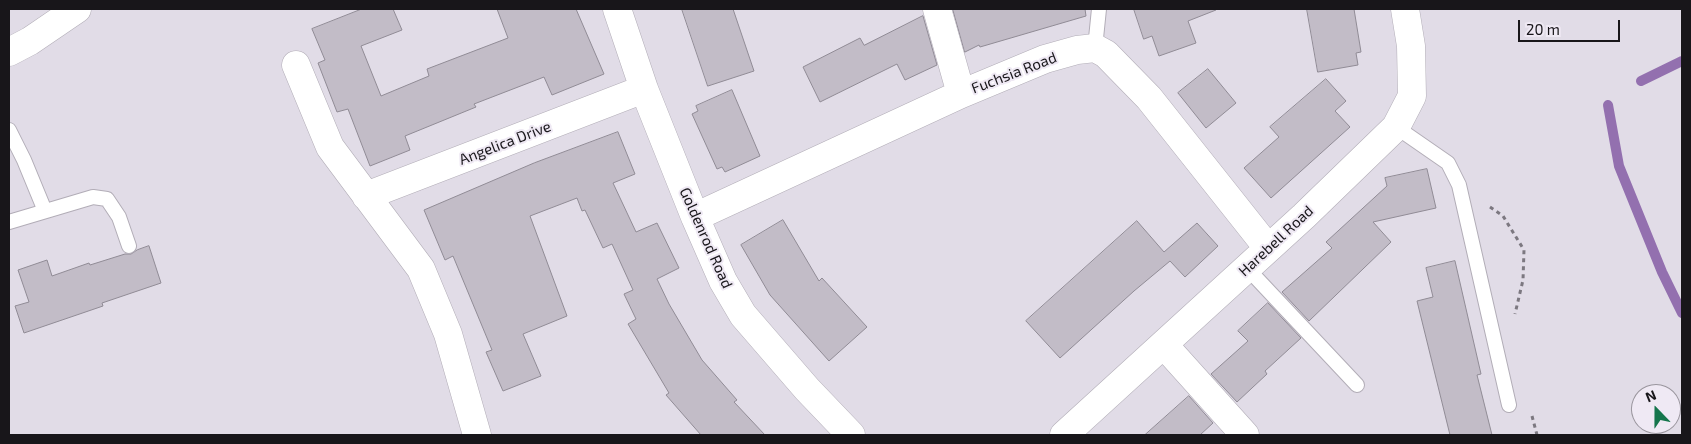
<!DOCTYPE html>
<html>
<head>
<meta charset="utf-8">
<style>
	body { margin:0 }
	#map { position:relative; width:1691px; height:444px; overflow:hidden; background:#e1dce7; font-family:"Exo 2",sans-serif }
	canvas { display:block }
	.frame { position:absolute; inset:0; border:10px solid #18161a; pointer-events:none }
	.north { position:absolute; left:1631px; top:384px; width:50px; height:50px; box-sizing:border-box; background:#efe9f4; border:1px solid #99959d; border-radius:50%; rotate:338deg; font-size:14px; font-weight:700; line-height:20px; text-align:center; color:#18161a }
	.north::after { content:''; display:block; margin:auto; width:18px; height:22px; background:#15754c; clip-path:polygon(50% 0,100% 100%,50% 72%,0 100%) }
	.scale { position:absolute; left:1518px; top:20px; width:102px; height:22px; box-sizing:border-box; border:2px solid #18161a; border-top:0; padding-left:6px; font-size:15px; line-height:18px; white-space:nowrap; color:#18161a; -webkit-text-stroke:4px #efe9f4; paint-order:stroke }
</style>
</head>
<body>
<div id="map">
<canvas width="1691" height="444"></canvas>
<div class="frame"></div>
<div class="north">N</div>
<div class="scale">20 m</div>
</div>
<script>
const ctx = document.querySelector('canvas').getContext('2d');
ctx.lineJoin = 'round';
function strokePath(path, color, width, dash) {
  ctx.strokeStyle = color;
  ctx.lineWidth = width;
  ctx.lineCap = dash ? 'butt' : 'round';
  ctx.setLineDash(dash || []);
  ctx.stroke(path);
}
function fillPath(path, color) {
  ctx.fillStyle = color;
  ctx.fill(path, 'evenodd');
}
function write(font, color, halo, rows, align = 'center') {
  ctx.font = font + ' "Exo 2",sans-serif';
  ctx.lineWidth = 4;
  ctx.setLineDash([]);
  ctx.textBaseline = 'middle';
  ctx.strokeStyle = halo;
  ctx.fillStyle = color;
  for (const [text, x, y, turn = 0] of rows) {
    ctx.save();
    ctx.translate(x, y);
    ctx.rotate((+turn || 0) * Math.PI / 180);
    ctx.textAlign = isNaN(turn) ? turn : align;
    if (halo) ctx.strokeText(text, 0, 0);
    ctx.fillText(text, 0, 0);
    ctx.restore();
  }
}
strokePath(new Path2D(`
	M 1641,81 L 1682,61
	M 1608,105 L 1619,166 L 1662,272 L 1682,313`), '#9370af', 10);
const building = new Path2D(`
	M 362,9 L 393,9 L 402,30 L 361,46 L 381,96 L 429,76 L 427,69 L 508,38 L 497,9 L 576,9 L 604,74 L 552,95 L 544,77 L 474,104 L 476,107 L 405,136 L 410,150 L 370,166 L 348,109 L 337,112 L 318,63 L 325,60 L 312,29 Z
	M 682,9 L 733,9 L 754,71 L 708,86 Z
	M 953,9 L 1085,9 L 1086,16 L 980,47 L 979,45 L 965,52 Z
	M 1134,9 L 1215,9 L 1216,10 L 1188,21 L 1196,43 L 1159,56 L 1152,36 L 1144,39 Z
	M 1307,9 L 1354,9 L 1361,52 L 1356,53 L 1358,65 L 1318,72 Z
	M 923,16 L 937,65 L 905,80 L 897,64 L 820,102 L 803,67 L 860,38 L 864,45 Z
	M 1208,69 L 1236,103 L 1206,128 L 1178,93 Z
	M 1326,79 L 1346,101 L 1335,111 L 1350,127 L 1271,198 L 1244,168 L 1279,137 L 1270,127 Z
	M 732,90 L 760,156 L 725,172 L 722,167 L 717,169 L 692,114 L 698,111 L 696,106 Z
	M 618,132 L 635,174 L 613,183 L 636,232 L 657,223 L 679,268 L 657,279 L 669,304 L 702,360 L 737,400 L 734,402 L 765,435 L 701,435 L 666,395 L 669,393 L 628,324 L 636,319 L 624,294 L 633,290 L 612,244 L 603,248 L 585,210 L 582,211 L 577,198 L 530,216 L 567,316 L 523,334 L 541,376 L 503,391 L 486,352 L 492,350 L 453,256 L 445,260 L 424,210 L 534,163 Z
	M 1427,169 L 1436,208 L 1373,222 L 1391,242 L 1309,321 L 1282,292 L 1332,248 L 1326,242 L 1387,186 L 1385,178 Z
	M 783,220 L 819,281 L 822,278 L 867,327 L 829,361 L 770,295 L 741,245 Z
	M 1137,221 L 1164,252 L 1197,223 L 1218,246 L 1185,277 L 1170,261 L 1134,291 L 1060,358 L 1026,321 Z
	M 149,246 L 161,283 L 102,303 L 103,306 L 24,333 L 15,306 L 29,302 L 18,270 L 47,260 L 52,276 L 89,263 L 90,265 L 125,254 L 131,254 L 137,250 Z
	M 1455,261 L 1481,374 L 1477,375 L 1492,435 L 1450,435 L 1417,301 L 1433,297 L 1426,268 Z
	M 1268,303 L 1301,338 L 1265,371 L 1267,374 L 1237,402 L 1211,374 L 1248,341 L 1238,331 Z
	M 1189,396 L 1213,423 L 1200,435 L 1145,435 Z`);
fillPath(building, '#c2bcc7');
strokePath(building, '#908b95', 1);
const service = new Path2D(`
	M 1095,48 L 1099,9
	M 1396,127 L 1448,163 L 1459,185 L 1509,405
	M 9,130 L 24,160 L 45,211
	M 9,222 L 93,197 L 107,199 L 119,217 L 129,246
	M 1247,268 L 1357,385`);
const minor = new Path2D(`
	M 617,9 L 644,89 L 695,217 L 723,281 L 743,315 L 807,389 L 851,435
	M 937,9 L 961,94
	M 9,52 L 30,41 L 77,9
	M 296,65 L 330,147 L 421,269 L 448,334 L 477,435
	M 366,196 L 644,89
	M 695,217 L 961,94 L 1045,59 L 1077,50 L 1095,48 L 1106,54 L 1149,98 L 1268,248
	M 1164,345 L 1245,435
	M 1064,435 L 1304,216 L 1396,127 L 1412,96 L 1411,46 L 1405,9`);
strokePath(service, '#b2adb7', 16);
strokePath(minor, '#b2adb7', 29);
strokePath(new Path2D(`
	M 1490,207 L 1503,216 L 1524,250 L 1523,280 L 1515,314
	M 1532,416 L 1537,435`), '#7c7880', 3, [4, 4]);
strokePath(service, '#fff', 14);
strokePath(minor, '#fff', 28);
write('15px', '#18161a', '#efe9f4', [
	["Fuchsia Road",1014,73,-21],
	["Angelica Drive",505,143,-21],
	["Goldenrod Road",706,238,66],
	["Harebell Road",1276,241,-43]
]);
</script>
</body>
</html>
